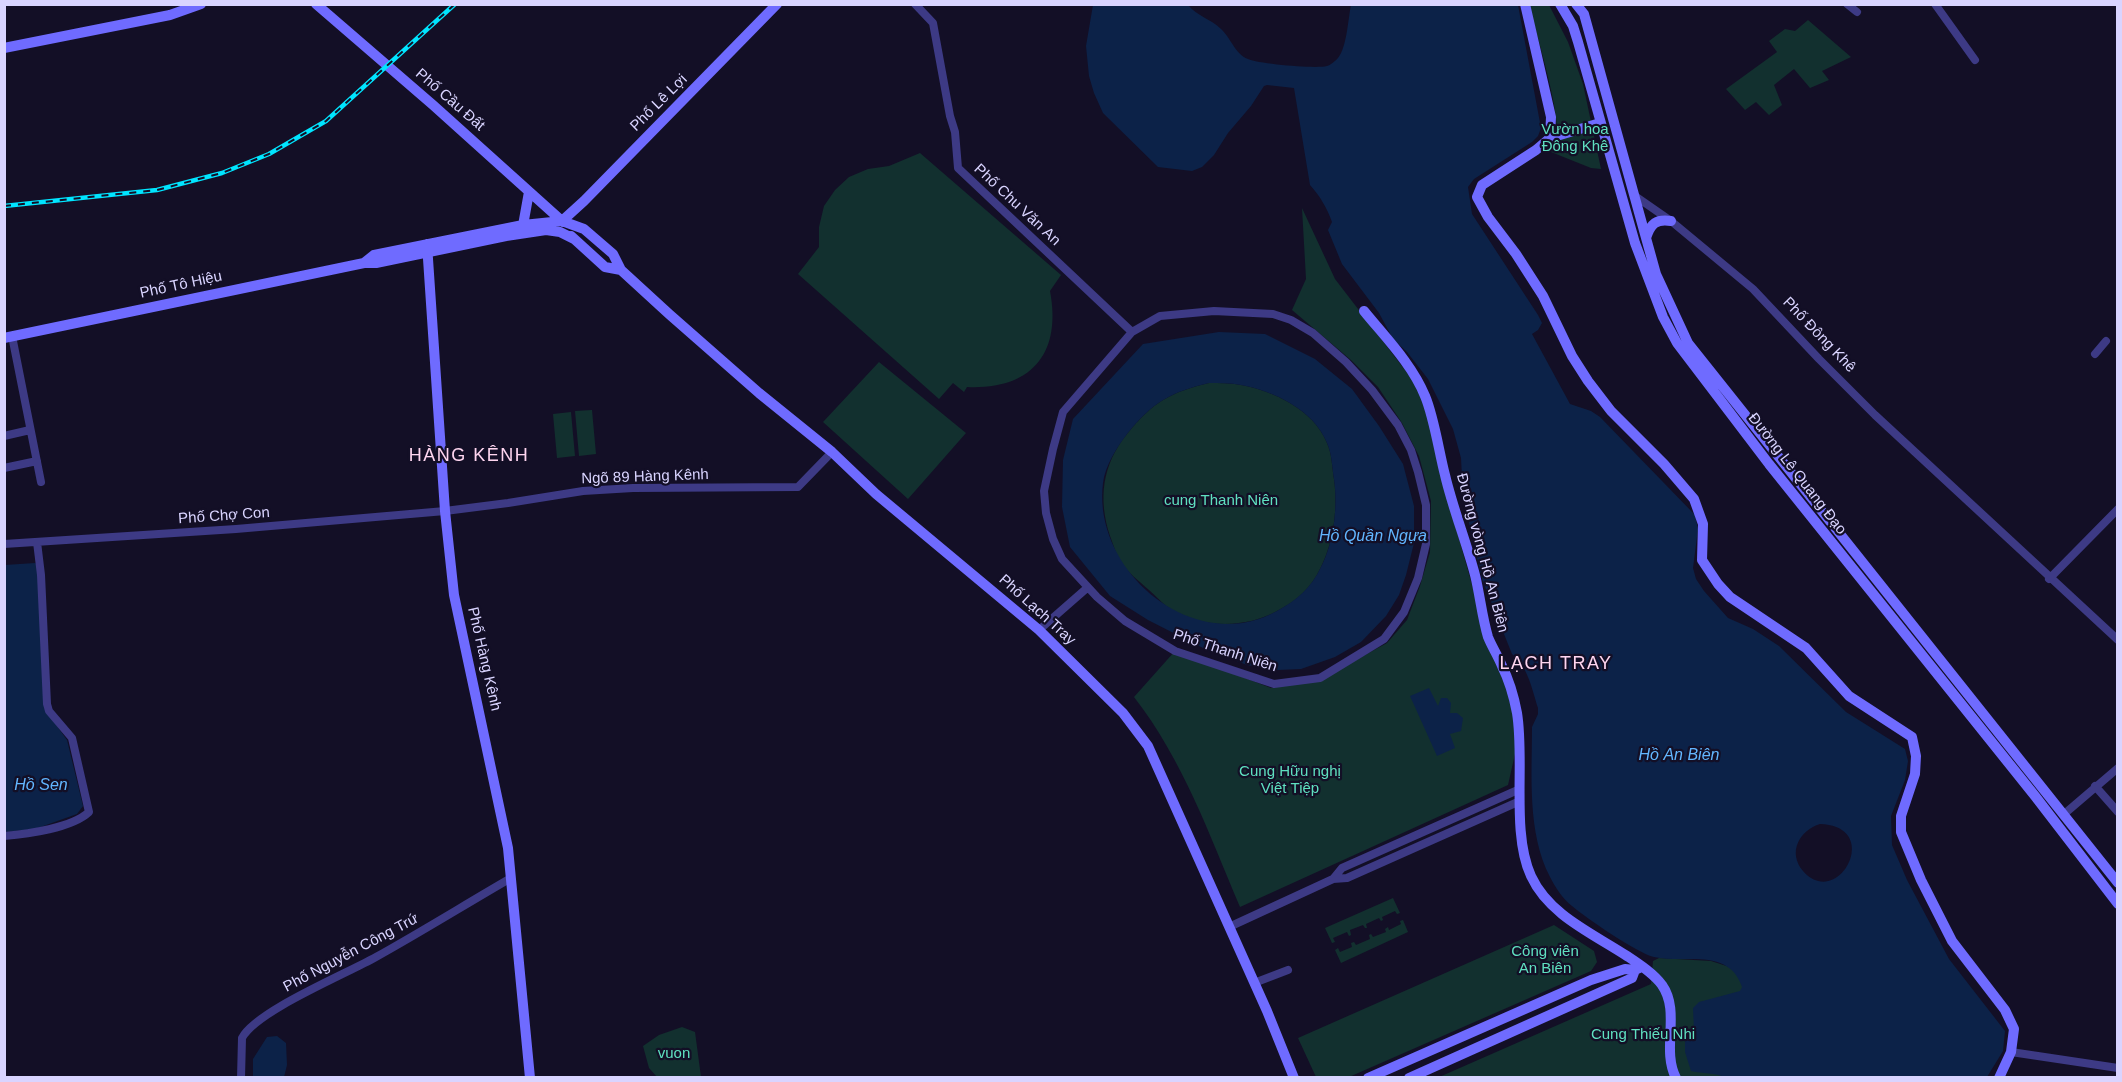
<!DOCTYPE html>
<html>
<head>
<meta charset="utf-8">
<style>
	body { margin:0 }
	#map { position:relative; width:2122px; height:1082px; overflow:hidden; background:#130f26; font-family:Helvetica,sans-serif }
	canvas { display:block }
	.frame { position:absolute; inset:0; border:6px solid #d9d4ff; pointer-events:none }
</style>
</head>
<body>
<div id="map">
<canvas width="2122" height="1082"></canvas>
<div class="frame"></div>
</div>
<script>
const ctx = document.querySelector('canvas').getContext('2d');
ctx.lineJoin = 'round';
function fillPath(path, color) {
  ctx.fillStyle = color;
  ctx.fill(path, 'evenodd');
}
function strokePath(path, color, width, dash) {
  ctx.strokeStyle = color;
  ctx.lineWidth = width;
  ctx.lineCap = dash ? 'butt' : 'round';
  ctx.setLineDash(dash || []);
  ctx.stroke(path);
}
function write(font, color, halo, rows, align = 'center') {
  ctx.font = font + ' Helvetica,sans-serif';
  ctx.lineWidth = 4.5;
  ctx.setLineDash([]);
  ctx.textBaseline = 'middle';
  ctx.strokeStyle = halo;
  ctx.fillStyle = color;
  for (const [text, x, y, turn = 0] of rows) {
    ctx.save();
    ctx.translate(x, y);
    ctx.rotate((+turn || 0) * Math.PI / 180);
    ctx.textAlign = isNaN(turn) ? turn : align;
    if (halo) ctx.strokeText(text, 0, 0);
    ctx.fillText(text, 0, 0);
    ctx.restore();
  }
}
fillPath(new Path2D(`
	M 1529,5 L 1549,5 L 1568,42 L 1583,84 L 1601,169 L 1591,168 L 1551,152 C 1552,146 1554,145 1556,139 C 1563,120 1535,29 1529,5 Z
	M 1808,20 L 1851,57 L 1822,71 L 1829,80 L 1810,88 L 1794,69 L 1774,85 L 1782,105 L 1769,115 L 1756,102 L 1745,110 L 1726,89 L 1777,52 L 1769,41 L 1785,29 L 1795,31 Z
	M 920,153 L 1061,275 L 1050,291 C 1062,354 1031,390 967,387 L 964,392 L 953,383 L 939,399 L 798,274 L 819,247 L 819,227 L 824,206 L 835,190 L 849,177 L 868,169 L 889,166 Z
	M 1302,208 L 1335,279 L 1425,396 L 1449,503 L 1487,638 L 1501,667 L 1516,717 L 1517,745 L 1508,785 L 1240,907 C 1209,834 1183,760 1134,697 L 1175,651 L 1271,688 L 1321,679 L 1387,643 L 1407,620 L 1420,586 L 1430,552 L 1431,501 L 1419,456 L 1402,423 L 1378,387 L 1351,360 L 1292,310 L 1306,279 Z
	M 879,362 L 966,433 L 908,499 L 823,422 Z
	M 1209,383 C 1219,383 1230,383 1241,385 C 1274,391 1314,410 1327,443 C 1332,454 1332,467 1334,479 C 1338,507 1334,541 1321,567 C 1311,588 1298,600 1277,611 C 1245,629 1197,629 1166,606 C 1160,601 1155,595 1149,590 C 1139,581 1128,573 1120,561 C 1116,554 1113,544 1110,536 C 1098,499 1102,465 1127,434 C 1152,403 1170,392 1209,383 Z
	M 592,410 L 596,454 L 579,456 L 575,411 Z
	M 571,412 L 575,456 L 557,458 L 553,414 Z
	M 1393,898 L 1400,913 L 1397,914 L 1395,911 L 1382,917 L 1383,920 L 1381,921 L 1379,918 L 1366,924 L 1367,928 L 1365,928 L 1363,925 L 1350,930 L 1351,935 L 1349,936 L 1347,932 L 1333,938 L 1335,942 L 1332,943 L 1325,928 Z
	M 1403,920 L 1408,932 L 1341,963 L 1335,950 L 1338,948 L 1340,952 L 1352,947 L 1351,943 L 1354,942 L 1356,945 L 1370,939 L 1369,935 L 1371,934 L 1373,937 L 1386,932 L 1385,929 L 1388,927 L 1389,930 L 1401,924 L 1400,921 Z
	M 1554,925 L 1594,951 L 1597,962 L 1591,971 L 1349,1077 L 1316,1077 L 1298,1038 Z
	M 1659,958 L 1711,961 L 1742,971 L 1748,992 L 1735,1077 L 1437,1078 L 1651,984 L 1653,961 Z
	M 682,1027 L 695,1032 L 701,1077 L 657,1077 L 649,1068 L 643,1046 L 659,1035 Z`), '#12302f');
fillPath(new Path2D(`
	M 1093,5 L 1188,5 C 1197,16 1211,19 1221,29 C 1231,38 1235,54 1248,59 C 1259,64 1316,69 1327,66 C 1331,65 1335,61 1338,58 C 1347,47 1348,19 1351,5 L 1518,5 L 1541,128 L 1538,136 L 1532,142 L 1474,179 L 1468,187 L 1472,214 L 1538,315 L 1542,323 L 1538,330 L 1532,334 L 1570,404 L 1591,411 L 1600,417 L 1695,515 L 1698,529 L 1693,568 L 1696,579 L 1704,591 L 1728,618 L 1753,629 L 1779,646 L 1846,712 L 1905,749 L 1908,761 L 1905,780 L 1891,816 L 1892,845 L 1907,880 L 1949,959 L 2005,1031 L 2003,1051 L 1987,1077 L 1726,1078 C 1715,1072 1703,1074 1691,1071 L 1685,1052 L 1685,1040 L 1694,1031 L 1693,1008 L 1699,1002 L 1740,991 L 1742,987 C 1729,947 1684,964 1654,957 C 1637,953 1586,918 1572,906 C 1563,899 1555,887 1550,877 C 1527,832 1532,776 1532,727 L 1538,714 L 1538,708 C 1532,689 1528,667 1512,654 L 1482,579 L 1463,497 L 1461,458 L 1453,429 L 1428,379 L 1407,352 L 1393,339 L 1379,313 L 1342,264 L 1328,230 L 1332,222 C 1327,208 1320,196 1310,185 L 1294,88 L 1267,85 L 1264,86 L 1251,106 L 1228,133 L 1214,155 L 1202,167 L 1192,171 L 1158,167 L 1103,113 L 1094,93 L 1089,76 L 1086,46 ZM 1820,824 C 1884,826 1838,911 1803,871 C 1787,852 1800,830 1820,824 Z
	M 1219,332 L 1265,334 L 1315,359 L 1352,389 L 1379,426 L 1403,464 L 1414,506 L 1414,543 L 1406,575 L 1399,595 L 1386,616 L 1361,642 L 1335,657 L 1301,669 L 1277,670 L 1247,665 L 1203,648 L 1148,620 L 1110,596 L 1070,547 L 1062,507 L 1063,460 L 1073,419 L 1143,344 ZM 1209,383 C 1219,383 1230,383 1241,385 C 1274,391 1314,410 1327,443 C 1332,454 1332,467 1334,479 C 1338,507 1334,542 1321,567 C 1311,588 1297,600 1277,611 C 1195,657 1092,572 1103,483 C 1105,466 1117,447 1127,434 C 1152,403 1170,392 1209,383 Z
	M 35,563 L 38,565 L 44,708 L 67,740 L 83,806 L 77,814 L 35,829 L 5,832 L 5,565 Z
	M 1429,688 L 1438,706 L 1441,698 L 1447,698 L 1451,703 L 1450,713 L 1457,713 L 1463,718 L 1461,731 L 1450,734 L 1455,748 L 1437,756 L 1410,696 Z
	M 277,1036 L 286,1043 L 287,1065 L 284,1077 L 253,1077 L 253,1059 L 267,1037 Z`), '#0c2248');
strokePath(new Path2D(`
	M 915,4 L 933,23 L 950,116 L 955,132 L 958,168 L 1132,332
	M 1847,4 L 1857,12
	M 1935,4 L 1975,60
	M 1635,196 L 1671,221 L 1753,289 L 1819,359 L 1875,415 L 2118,640
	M 1214,311 L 1273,314 L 1291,320 L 1313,333 L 1346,362 L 1372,390 L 1398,425 L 1411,450 L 1418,472 L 1426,505 L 1426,544 L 1418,578 L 1404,612 L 1384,639 L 1320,678 L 1274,684 L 1175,651 L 1125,621 L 1097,597 L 1062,559 L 1053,539 L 1046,513 L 1044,491 L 1053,449 L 1063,412 L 1132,332 L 1160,316 Z
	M 12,336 L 41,482
	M 2095,354 L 2106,341
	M 4,436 L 30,430
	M 4,468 L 37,461
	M 4,544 L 236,529 L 445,511 L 508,503 L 583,491 L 633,488 L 798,487 L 832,452
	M 2049,579 L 2118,509
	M 1039,630 L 1087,588
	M 2095,786 L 2118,812
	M 2063,815 L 2118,768
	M 4,836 C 28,834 72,828 89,812 L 72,738 L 49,711 L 47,704 L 41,575 L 37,542
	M 1333,879 L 1342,868 L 1520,789
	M 1229,927 L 1333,879 L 1347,878 L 1520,801
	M 1254,983 L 1288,970
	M 2011,1052 L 2118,1068
	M 241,1078 L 242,1038 C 256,1011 346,974 376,957 C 421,932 466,904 511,878`), '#3d3a85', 8);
strokePath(new Path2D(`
	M 316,4 L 433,105 L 563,222
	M 1525,4 L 1551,117 L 1550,138
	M 1560,4 L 1573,26 L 1578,42 L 1635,243 L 1663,317 L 1677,343 L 1769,464 L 2035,796 L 2118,904
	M 1576,4 L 1584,14 L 1656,274 L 1688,343 L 2118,883
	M 4,48 L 170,15 L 201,4
	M 1600,123 L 1550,138 L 1536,150 L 1482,185 L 1477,197 L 1488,217 L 1516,254 L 1543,296 L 1572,356 L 1588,381 L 1611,411 L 1664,464 L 1694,499 L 1703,524 L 1702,560 L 1718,584 L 1730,597 L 1806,648 L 1849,696 L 1912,737 L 1916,756 L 1915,774 L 1901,816 L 1901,832 L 1921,880 L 1952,941 L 2005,1010 L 2014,1029 L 2011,1052 L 1999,1078
	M 562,221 L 584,201 L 777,4
	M 522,231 L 529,192
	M 571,236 L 605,267 L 621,270
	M 1646,238 C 1651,223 1656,219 1671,221
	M 427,244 L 445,511 L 454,595 L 508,848 L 530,1078
	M 364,263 L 374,255 L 523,225 L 562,221 L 584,229 L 613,254 L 621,270 L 669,314 L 759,393 L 832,452 L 876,494 L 1039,630 L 1123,713 L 1148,746 L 1267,1011 L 1294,1078
	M 1364,311 C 1385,337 1412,364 1425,396 C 1434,417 1439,452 1445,475 C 1453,509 1466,541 1475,575 C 1480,595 1482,617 1488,637 C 1492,647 1498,656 1502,666 C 1509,680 1514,697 1517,713 C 1525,761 1511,833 1531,876 C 1549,915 1592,933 1627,956 C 1639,964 1653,973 1662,985 C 1681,1012 1661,1049 1676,1078
	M 4,338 L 364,263 L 376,263 L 506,236 L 546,230 L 560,232 L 574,239
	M 1368,1078 L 1591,980 L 1625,969 L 1635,970 L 1642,967
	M 1409,1078 L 1632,978 L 1635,970`), '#6f6bff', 10);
const rail = new Path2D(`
	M 4,206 L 157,190 L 222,173 L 269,154 L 326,121 L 455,4`);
strokePath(rail, '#00e5ff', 4.5);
strokePath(rail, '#130f26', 2, [7]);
write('15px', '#d9d4ff', '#130f26', [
	["Phố Cầu Đất",450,100,41],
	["Phố Lê Lợi",659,103,-45],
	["Phố Chu Văn An",1017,205,43],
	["Phố Tô Hiệu",181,285,-12],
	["Phố Đông Khê",1819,335,46],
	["Đường Lê Quang Đạo",1797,474,52],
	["Ngõ 89 Hàng Kênh",645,477,-2],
	["Phố Chợ Con",224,516,-4],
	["Đường vòng Hồ An Biên",1482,553,75],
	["Phố Lạch Tray",1037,610,42],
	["Phố Thanh Niên",1225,651,18],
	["Phố Hàng Kênh",484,659,77],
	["Phố Nguyễn Công Trứ",351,953,-28]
]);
write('15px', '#5fe0c0', '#130f26', [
	["Vườn hoa",1575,130],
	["Đông Khê",1575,147],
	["cung Thanh Niên",1221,501],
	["Cung Hữu nghị",1290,772],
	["Việt Tiệp",1290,789],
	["Công viên",1545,952],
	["An Biên",1545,969],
	["Cung Thiếu Nhi",1643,1035],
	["vuon",674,1054]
]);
write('italic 16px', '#62b6ff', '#130f26', [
	["Hồ Quần Ngựa",1373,537],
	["Hồ An Biên",1679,756],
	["Hồ Sen",41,786]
]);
ctx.letterSpacing = '1.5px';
write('18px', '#ffd6f0', '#130f26', [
	["HÀNG KÊNH",469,456],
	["LẠCH TRAY",1556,664]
]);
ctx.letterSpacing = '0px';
</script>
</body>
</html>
